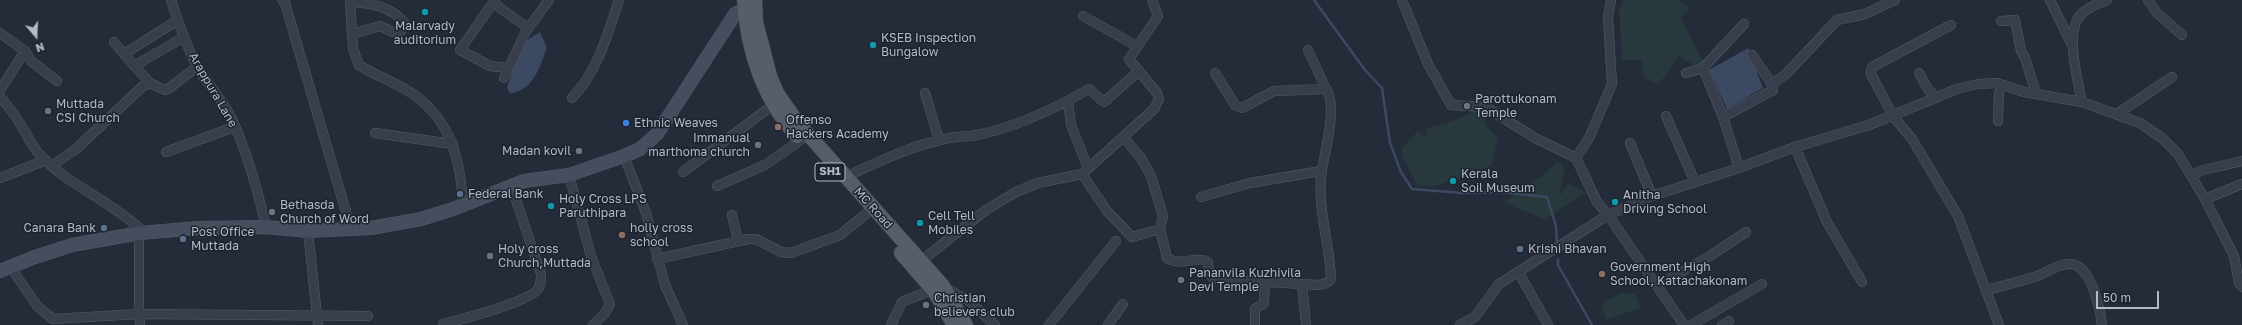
<!DOCTYPE html>
<html>
<head>
<meta charset="utf-8">
<style>
	body { margin:0 }
	#map { position:relative; width:2242px; height:325px; overflow:hidden; background:#242c3a; font-family:"Golos Text",sans-serif }
	canvas { display:block }
	.north { position:absolute; left:16px; top:16px; width:40px; height:40px; -webkit-text-stroke:3px #1d232f; paint-order:stroke; rotate:161deg; font-size:11px; font-weight:700; line-height:16px; text-align:center; color:#b4b9c6 }
	.north::after { content:''; display:block; margin:auto; width:14px; height:18px; background:#b4b9c6; clip-path:polygon(50% 0,100% 100%,50% 72%,0 100%) }
	.scale { position:absolute; left:2096px; top:291px; width:63px; height:18px; box-sizing:border-box; border:2px solid #b4b9c6; border-top:0; padding-left:5px; font-size:12px; line-height:14px; white-space:nowrap; color:#b4b9c6; -webkit-text-stroke:3px #1d232f; paint-order:stroke }
</style>
</head>
<body>
<div id="map">
<canvas width="2242" height="325"></canvas>
<div class="north">N</div>
<div class="scale">50 m</div>
</div>
<script>
const ctx = document.querySelector('canvas').getContext('2d');
ctx.lineJoin = 'round';
function fillPath(path, color) {
  ctx.fillStyle = color;
  ctx.fill(path, 'evenodd');
}
function strokePath(path, color, width, dash) {
  ctx.strokeStyle = color;
  ctx.lineWidth = width;
  ctx.lineCap = dash ? 'butt' : 'round';
  ctx.setLineDash(dash || []);
  ctx.stroke(path);
}
function write(font, color, halo, rows, align = 'center') {
  ctx.font = font + ' "Golos Text",sans-serif';
  ctx.lineWidth = 3;
  ctx.setLineDash([]);
  ctx.textBaseline = 'middle';
  ctx.strokeStyle = halo;
  ctx.fillStyle = color;
  for (const [text, x, y, turn = 0] of rows) {
    ctx.save();
    ctx.translate(x, y);
    ctx.rotate((+turn || 0) * Math.PI / 180);
    ctx.textAlign = isNaN(turn) ? turn : align;
    if (halo) ctx.strokeText(text, 0, 0);
    ctx.fillText(text, 0, 0);
    ctx.restore();
  }
}
fillPath(new Path2D(`
	M 1623,0 L 1678,0 L 1690,9 L 1681,17 L 1712,80 L 1698,67 L 1679,56 L 1659,84 L 1644,78 L 1642,60 L 1622,60 L 1619,9 Z
	M 1478,109 L 1487,114 L 1484,124 L 1498,138 L 1491,166 L 1433,187 L 1418,186 L 1404,160 L 1401,149 L 1418,131 L 1426,137 L 1428,128 L 1456,120 Z
	M 1558,161 L 1565,170 L 1559,196 L 1569,184 L 1586,193 L 1544,219 L 1505,203 L 1519,187 L 1540,178 Z
	M 1622,293 L 1635,294 L 1640,308 L 1606,320 L 1602,308 L 1603,302 Z`), '#27393c');
fillPath(new Path2D(`
	M 540,32 L 547,48 C 540,66 533,92 510,93 L 507,88 L 521,44 Z
	M 1748,48 L 1763,88 L 1727,109 L 1709,70 Z`), '#3b4962');
strokePath(new Path2D(`
	M 1314,0 L 1365,70 L 1382,88 L 1390,143 L 1401,172 L 1412,189 L 1462,193 L 1501,192 L 1547,197 L 1556,226 L 1557,243
	M 1558,259 L 1558,265 L 1592,325`), '#3b4962', 2.5);
const street = new Path2D(`
	M 171,0 C 178,22 186,45 197,66 C 207,84 222,99 232,119 C 247,153 258,191 266,227
	M 282,0 L 285,3 L 351,229
	M 350,0 L 353,49 L 359,65 C 379,78 406,86 423,102 C 454,129 461,166 463,205
	M 495,0 L 460,50 L 490,66 L 507,68
	M 1402,0 L 1428,64 L 1451,105 L 1486,107 L 1535,138 L 1576,158 L 1597,202 L 1608,215 L 1684,325
	M 2050,0 L 2073,47
	M 2148,0 L 2157,13 L 2182,35
	M 493,3 L 528,28
	M 351,4 C 367,0 395,9 404,23 L 401,31 L 393,32 L 380,26 L 352,34
	M 1083,16 L 1137,46
	M 2001,21 L 2015,20 L 2021,51 L 2025,58 L 2036,93
	M 1951,25 L 1872,67 L 1871,74 L 1893,116 L 1912,139 L 1958,216 L 1999,325
	M 0,33 L 25,51
	M 114,42 L 124,54 L 178,20
	M 1308,50 L 1326,89
	M 124,54 L 150,83
	M 134,66 L 184,37
	M 1215,73 L 1235,105 L 1242,108 L 1274,91 L 1326,89 C 1338,106 1325,150 1322,170 C 1316,206 1330,243 1331,279 C 1324,288 1312,284 1302,284 L 1306,325
	M 1686,73 L 1703,68
	M 1919,73 L 1928,89 L 1936,98
	M 504,78 L 526,31 L 549,0
	M 1772,84 L 1786,74 L 1837,20 L 1865,14 L 1895,0
	M 0,90 L 25,51 L 31,61 L 57,81
	M 925,93 L 939,140
	M 0,97 C 10,108 18,119 25,132 C 30,140 33,148 40,155 C 68,185 109,200 139,228 L 139,314 L 53,319 L 38,307 L 11,268
	M 572,98 C 597,72 608,34 619,0
	M 1068,101 L 1071,125 L 1088,168
	M 2082,102 C 2078,81 2066,38 2078,18 C 2084,9 2097,4 2107,0
	M 2117,114 L 2172,77
	M 1666,116 L 1695,182
	M 1723,117 L 1773,90 L 1772,84 L 1752,55
	M 1998,121 L 1999,93 L 2002,85
	M 375,133 L 453,144
	M 1123,137 L 1141,158 L 1151,176 L 1163,216 L 1160,229
	M 1630,143 L 1652,196
	M 1795,147 L 1827,222 L 1862,282
	M 166,152 L 234,127
	M 624,156 L 646,213 L 665,285 L 683,325
	M 1576,158 L 1589,138 L 1612,84 L 1608,17 L 1611,0
	M 53,165 L 76,149 L 142,87 L 150,83 L 165,90 L 168,89 L 197,67
	M 1739,168 L 1723,117 L 1703,68 L 1744,24
	M 683,172 L 773,105
	M 1082,174 L 1154,109 L 1159,99 L 1157,93 L 1129,59 L 1158,16 L 1152,0
	M 569,175 L 591,256 L 610,304 L 605,313 L 593,325
	M 2191,175 L 2203,170 L 2242,161
	M 845,177 C 878,162 910,146 945,139 C 955,136 966,137 976,135 C 1015,128 1054,109 1089,89 L 1104,102 L 1139,71
	M 0,178 L 46,160
	M 717,186 L 765,165 L 801,140
	M 1201,197 L 1250,183 L 1321,171
	M 2205,199 L 2234,256 L 2239,283 L 2242,287
	M 732,215 L 738,241
	M 308,231 L 318,325
	M 657,259 L 748,239 L 756,239 L 781,252 L 791,253 L 840,235 L 867,213
	M 921,261 L 986,210 L 1016,192 L 1038,183 L 1082,174 L 1107,211 L 1132,237 L 1160,229 L 1167,258 C 1181,267 1196,255 1208,262 L 1209,274 L 1214,279 L 1302,284
	M 1519,273 L 1548,325
	M 1658,285 L 1710,256 L 1746,232
	M 946,288 L 969,301 L 995,325
	M 1987,290 C 2005,285 2023,281 2040,275 C 2049,271 2059,264 2069,264 C 2091,263 2100,309 2102,325
	M 443,324 C 462,319 527,303 538,289 C 541,285 541,279 541,274 L 511,185
	M 140,325 L 139,314 L 368,316
	M 891,325 L 902,302 L 929,291 L 934,291
	M 1049,325 L 1116,241
	M 1108,325 L 1123,304
	M 1255,325 L 1255,309 L 1264,303 L 1265,282
	M 1460,325 L 1475,317 L 1499,284 L 1608,215 L 1652,196 L 1739,168 L 1795,147 L 1869,125 L 1957,89 L 1978,84 L 1997,83 L 2024,92 L 2082,102 L 2140,123 L 2162,138 L 2178,154 L 2205,199 L 2242,184
	M 1691,325 L 1762,284
	M 1722,325 L 1729,321`);
const secondary = new Path2D(`
	M 0,271 L 35,257 L 72,245 L 140,233 L 199,228 L 266,227 L 308,231 L 371,228 L 421,219 L 453,209 L 524,181 L 569,175 L 624,156 L 640,149 L 657,134 L 735,14 L 744,10`);
const primary = new Path2D(`
	M 744,0 C 747,50 763,99 797,136
	M 755,0 L 756,22 L 770,76 L 777,93 L 798,123 L 943,286 L 966,325
	M 901,253 L 934,291 L 954,325`);
strokePath(street, '#565c68', 10);
strokePath(secondary, '#565c68', 14);
strokePath(primary, '#414753', 15);
strokePath(street, '#383e4b', 9);
strokePath(secondary, '#464d5d', 13);
strokePath(primary, '#565d6b', 14);
for (const [x, y, r, color] of [
	[425,12,4,"#0f9aa8"],
	[873,45,4,"#0f9aa8"],
	[1467,106,4,"#6b7280"],
	[48,111,4,"#6b7280"],
	[626,123,4,"#3f7fe0"],
	[778,127,4,"#8d6e63"],
	[758,145,4,"#6b7280"],
	[579,151,4,"#6b7280"],
	[1453,181,4,"#0f9aa8"],
	[460,194,4,"#5c6f8a"],
	[1615,202,4,"#0f9aa8"],
	[551,206,4,"#0f9aa8"],
	[272,212,4,"#6b7280"],
	[920,223,4,"#0f9aa8"],
	[104,228,4,"#5c6f8a"],
	[622,235,4,"#8d6e63"],
	[183,239,4,"#5c6f8a"],
	[1520,249,4,"#5c6f8a"],
	[490,256,4,"#6b7280"],
	[1602,274,4,"#8d6e63"],
	[1181,280,4,"#6b7280"],
	[926,305,4,"#6b7280"]
]) {
  const dot = new Path2D();
  dot.arc(x, y, r, 0, 2 * Math.PI);
  ctx.fillStyle = color;
  ctx.fill(dot);
  strokePath(dot, '#1d232f', 1.5);
}
for (const [x, y, w] of [
	[830,172,30]
]) {
  const box = new Path2D();
  box.roundRect(x - w / 2, y - 9, w, 18, 3);
  ctx.fillStyle = '#1d232f';
  ctx.fill(box);
  strokePath(box, '#b4b9c6', 1);
}
write('bold 11px', '#b4b9c6', null, [
	["SH1",830,172]
]);
write('12px', '#b4b9c6', '#1d232f', [
	["Malarvady",425,26,"center"],
	["auditorium",425,40,"center"],
	["KSEB Inspection",881,38],
	["Bungalow",881,52],
	["Parottukonam",1475,99],
	["Temple",1475,113],
	["Muttada",56,104],
	["CSI Church",56,118],
	["Offenso",786,120],
	["Hackers Academy",786,134],
	["Ethnic Weaves",634,123],
	["Immanual",750,138,"right"],
	["marthoma church",750,152,"right"],
	["Madan kovil",571,151,"right"],
	["Kerala",1461,174],
	["Soil Museum",1461,188],
	["Federal Bank",468,194],
	["Anitha",1623,195],
	["Driving School",1623,209],
	["Holy Cross LPS",559,199],
	["Paruthipara",559,213],
	["Bethasda",280,205],
	["Church of Word",280,219],
	["Cell Tell",928,216],
	["Mobiles",928,230],
	["Canara Bank",96,228,"right"],
	["holly cross",630,228],
	["school",630,242],
	["Post Office",191,232],
	["Muttada",191,246],
	["Holy cross",498,249],
	["Church,Muttada",498,263],
	["Krishi Bhavan",1528,249],
	["Government High",1610,267],
	["School, Kattachakonam",1610,281],
	["Pananvila Kuzhivila",1189,273],
	["Devi Temple",1189,287],
	["Christian",934,298],
	["believers club",934,312]
], 'left');
write('12px', '#b4b9c6', '#1d232f', [
	["Arappura Lane",213,90,60],
	["MC Road",873,208,48]
]);
</script>
</body>
</html>
